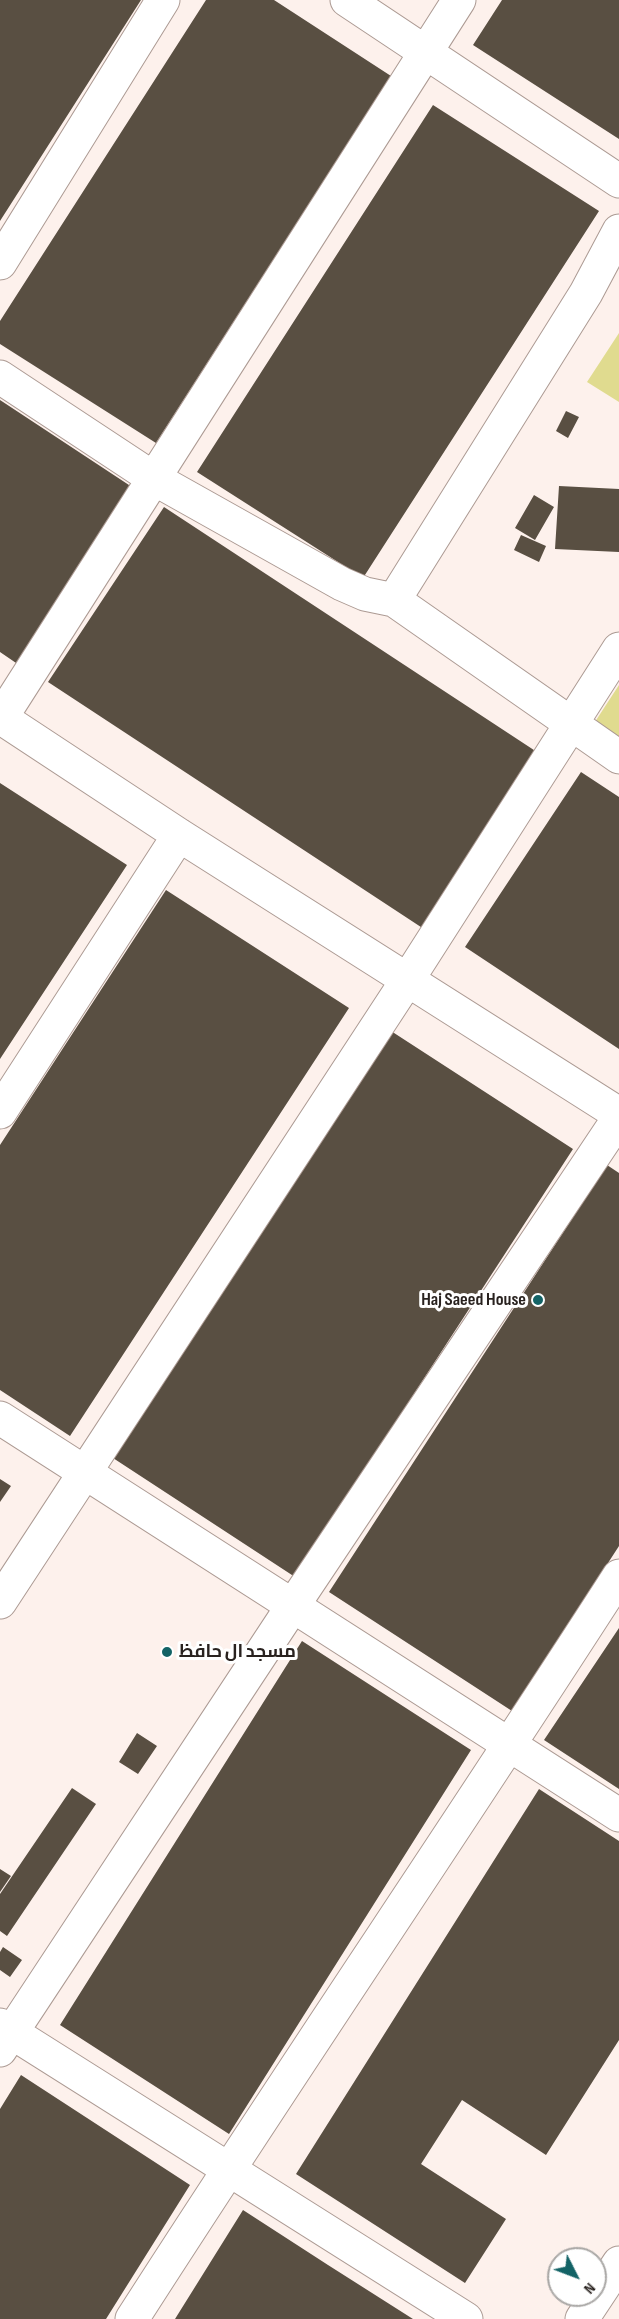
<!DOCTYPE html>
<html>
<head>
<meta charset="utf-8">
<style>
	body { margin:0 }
	#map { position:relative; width:619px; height:2319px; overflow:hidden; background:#fdf1ec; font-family:"Sofia Sans Condensed",sans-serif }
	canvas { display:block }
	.north { position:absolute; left:547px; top:2247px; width:60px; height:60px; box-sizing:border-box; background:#fff; border:2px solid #a9a7a5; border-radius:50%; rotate:132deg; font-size:16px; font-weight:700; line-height:24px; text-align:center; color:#29221f }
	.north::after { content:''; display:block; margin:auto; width:21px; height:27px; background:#136366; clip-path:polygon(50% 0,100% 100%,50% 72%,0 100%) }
</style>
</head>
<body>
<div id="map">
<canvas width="619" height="2319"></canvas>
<div class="north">N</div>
</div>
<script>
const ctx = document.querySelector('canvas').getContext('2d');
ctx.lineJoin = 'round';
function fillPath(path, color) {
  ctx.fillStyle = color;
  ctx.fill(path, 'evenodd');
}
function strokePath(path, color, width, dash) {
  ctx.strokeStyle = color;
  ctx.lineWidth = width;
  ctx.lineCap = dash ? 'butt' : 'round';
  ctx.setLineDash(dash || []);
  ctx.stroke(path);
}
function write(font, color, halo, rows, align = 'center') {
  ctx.font = font + ' "Sofia Sans Condensed",Cairo,sans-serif';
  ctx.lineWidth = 6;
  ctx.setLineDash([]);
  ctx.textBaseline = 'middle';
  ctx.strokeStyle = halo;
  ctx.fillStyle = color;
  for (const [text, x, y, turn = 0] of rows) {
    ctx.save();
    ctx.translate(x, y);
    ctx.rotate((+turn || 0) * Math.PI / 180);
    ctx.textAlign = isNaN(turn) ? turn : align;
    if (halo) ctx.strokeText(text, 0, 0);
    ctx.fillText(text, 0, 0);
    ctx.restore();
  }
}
fillPath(new Path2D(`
	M 619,333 L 619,402 L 587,382 Z
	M 619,685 L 619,746 L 591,728 Z`), '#e0db8f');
fillPath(new Path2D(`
	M 0,0 L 141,0 L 0,221 Z
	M 206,0 L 274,0 L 391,76 L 156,443 L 0,344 L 0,321 Z
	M 502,0 L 619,0 L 619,139 L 473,45 Z
	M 433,105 L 599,211 L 363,578 L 197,472 Z
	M 0,400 L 135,489 L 19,665 L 0,652 Z
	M 566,411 L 579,417 L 568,438 L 556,431 Z
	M 559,486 L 619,489 L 619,552 L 555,549 Z
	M 534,495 L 554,507 L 535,540 L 515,528 Z
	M 164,507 L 543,756 L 427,931 L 48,682 Z
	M 521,535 L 546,546 L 539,562 L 514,550 Z
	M 581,772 L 619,797 L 619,1049 L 465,947 Z
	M 0,783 L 127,865 L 0,1059 Z
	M 166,890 L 349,1008 L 70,1436 L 0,1390 L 0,1145 Z
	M 391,1031 L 573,1149 L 295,1577 L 113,1458 Z
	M 607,1165 L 619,1173 L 619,1546 L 512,1711 L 329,1592 Z
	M 0,1479 L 11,1486 L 0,1502 Z
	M 619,1628 L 619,1789 L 544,1740 Z
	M 302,1641 L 471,1750 L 229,2134 L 60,2025 Z
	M 137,1733 L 157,1746 L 138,1774 L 119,1762 Z
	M 72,1788 L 96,1804 L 7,1936 L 0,1931 L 0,1894 Z
	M 539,1789 L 619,1841 L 619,2040 L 546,2155 L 462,2100 L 421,2164 L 506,2219 L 465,2283 L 296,2174 Z
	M 0,1869 L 11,1876 L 0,1892 Z
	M 3,1947 L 22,1960 L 10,1977 L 0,1970 L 0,1952 Z
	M 21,2075 L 190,2185 L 106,2319 L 0,2319 L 0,2109 Z
	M 243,2210 L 328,2265 L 413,2319 L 175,2319 Z`), '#594f42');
const minor = new Path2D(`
	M 347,0 L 619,181
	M 0,263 L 163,0
	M 0,377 L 153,478 L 342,584 L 365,594 L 394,600 L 619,757
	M 394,600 L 586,293 L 619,231
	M 0,717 L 179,835 L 619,1114
	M 1,718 L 459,0
	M 0,1112 L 179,835
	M 0,1418 L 619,1815
	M 0,1602 L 408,979 L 619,649
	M 0,2025 L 466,2319
	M 0,2050 L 292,1607 L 619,1118
	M 132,2319 C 292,2069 459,1825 619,1576
	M 582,2319 L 619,2263`);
strokePath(minor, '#ac9a93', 35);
strokePath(minor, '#fff', 33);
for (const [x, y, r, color] of [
	[538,1300,6,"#136366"],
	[167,1652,6,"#136366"]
]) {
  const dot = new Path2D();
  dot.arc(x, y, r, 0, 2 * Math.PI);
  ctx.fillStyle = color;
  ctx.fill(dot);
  strokePath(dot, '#fff', 2);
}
write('bold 18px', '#29221f', '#fff', [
	["Haj Saeed House",526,1300],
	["مسجد ال حافظ",179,1652,"left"]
], 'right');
</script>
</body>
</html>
